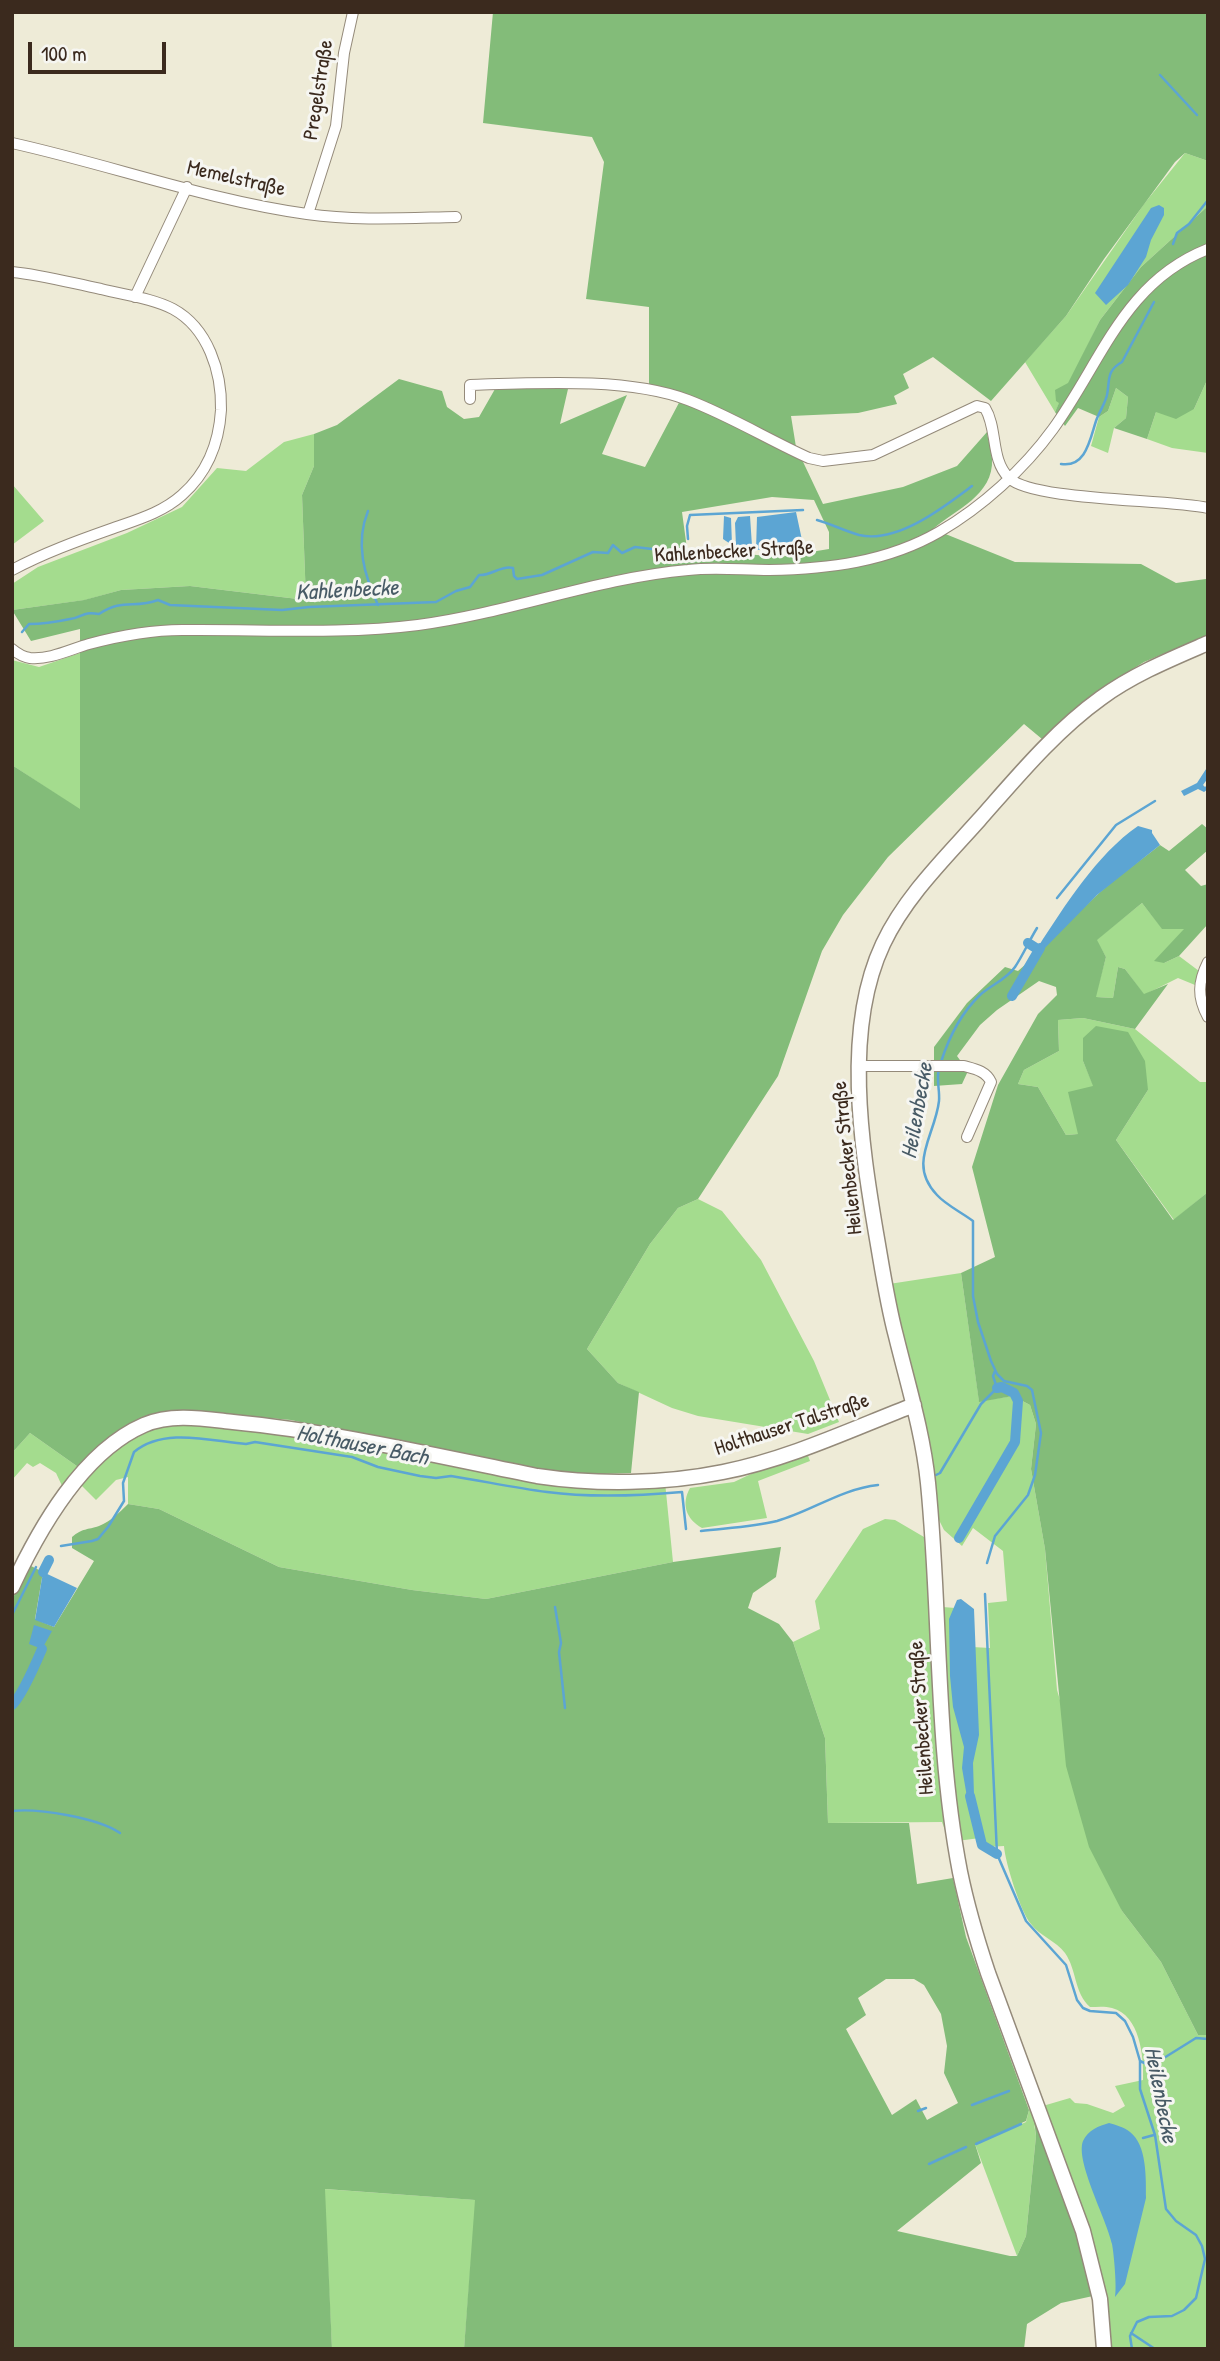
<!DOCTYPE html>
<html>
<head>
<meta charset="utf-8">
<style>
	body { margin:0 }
	#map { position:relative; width:1220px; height:2361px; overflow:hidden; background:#eeebd7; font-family:"Patrick Hand",sans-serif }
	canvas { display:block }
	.frame { position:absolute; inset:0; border:14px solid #3b2a1e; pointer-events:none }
	.scale { position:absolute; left:28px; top:42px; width:138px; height:32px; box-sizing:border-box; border:4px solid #3b2a1e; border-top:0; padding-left:9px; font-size:21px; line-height:24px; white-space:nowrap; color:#3b2a1e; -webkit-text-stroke:5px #f6f6f2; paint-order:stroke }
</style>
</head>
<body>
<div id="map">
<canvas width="1220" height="2361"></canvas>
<div class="frame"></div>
<div class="scale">100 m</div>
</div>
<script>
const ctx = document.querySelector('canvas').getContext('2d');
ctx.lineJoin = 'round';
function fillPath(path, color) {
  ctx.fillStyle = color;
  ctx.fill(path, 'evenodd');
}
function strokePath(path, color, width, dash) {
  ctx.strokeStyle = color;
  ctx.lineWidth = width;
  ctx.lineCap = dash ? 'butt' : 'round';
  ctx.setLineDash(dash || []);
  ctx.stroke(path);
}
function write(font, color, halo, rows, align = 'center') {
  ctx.font = font + ' "Patrick Hand",sans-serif';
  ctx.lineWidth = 6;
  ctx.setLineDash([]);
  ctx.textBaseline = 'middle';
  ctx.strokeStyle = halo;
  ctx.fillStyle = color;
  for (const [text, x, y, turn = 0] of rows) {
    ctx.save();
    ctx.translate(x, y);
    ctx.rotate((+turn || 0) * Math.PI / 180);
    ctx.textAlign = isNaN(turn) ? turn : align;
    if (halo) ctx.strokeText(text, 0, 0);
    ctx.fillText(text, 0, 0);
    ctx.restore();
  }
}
fillPath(new Path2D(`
	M 1185,153 L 1208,161 L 1208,206 L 1141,267 L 1100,320 L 1055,412 L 1025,362 L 1066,316 L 1144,204 Z
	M 1208,378 L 1208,453 L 1172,448 L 1147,439 L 1156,412 L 1194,409 Z
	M 1116,388 L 1128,397 L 1126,418 L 1114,428 L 1108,453 L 1091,446 L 1099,417 L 1108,411 Z
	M 314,434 L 314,466 L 302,495 L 306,600 L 190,586 L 121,590 L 85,600 L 12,610 L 12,584 L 38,567 L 127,533 L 182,507 L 217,468 L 246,471 L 284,442 Z
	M 12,484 L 44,521 L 12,545 Z
	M 80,653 L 80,810 L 12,765 L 12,660 L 39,667 Z
	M 1142,903 L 1162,928 L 1185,928 L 1164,963 L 1179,956 L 1199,971 L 1195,985 L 1178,978 L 1144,995 L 1125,969 L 1118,967 L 1113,998 L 1095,997 L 1106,957 L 1096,940 Z
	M 1083,1018 L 1135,1029 L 1200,1082 L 1208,1082 L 1208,1192 L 1174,1220 L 1116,1140 L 1148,1090 L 1083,1061 L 1094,1087 L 1078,1134 L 1066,1135 L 1038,1087 L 1018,1084 L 1024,1070 L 1059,1051 L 1058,1020 Z
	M 698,1199 L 722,1211 L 761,1260 L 814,1361 L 839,1422 L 808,1434 L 698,1416 L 672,1408 L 618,1383 L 587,1349 L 650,1244 L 678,1208 Z
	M 961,1273 L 979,1401 L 1013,1396 L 1030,1405 L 1036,1424 L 1031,1469 L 1045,1549 L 1057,1690 L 1122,1911 L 1161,1962 L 1198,2035 L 1208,2035 L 1208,2349 L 1112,2349 L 1105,2298 L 1080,2234 L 1060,2192 L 1034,2124 L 1036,2136 L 1026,2236 L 1017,2256 L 975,2144 L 1026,2122 L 1029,2110 L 1070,2098 L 1075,2103 L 1087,2104 L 1113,2113 L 1125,2106 L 1115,2086 L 1143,2080 C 1144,2057 1140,2015 1112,2008 C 1105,2006 1097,2007 1090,2007 C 1074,1993 1077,1970 1065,1953 C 1056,1941 1040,1936 1031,1924 C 1021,1913 1005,1862 1004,1846 L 987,1847 L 980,1838 L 949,1842 L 942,1822 L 828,1823 L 825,1738 L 793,1642 L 820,1629 L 815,1601 L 863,1529 L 885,1519 L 895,1520 L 924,1537 L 930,1606 L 968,1609 L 972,1647 L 990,1648 L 988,1603 L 1007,1601 L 1003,1551 L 973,1528 L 962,1546 L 944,1530 L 939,1520 L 926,1443 L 889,1284 Z
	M 177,1422 L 271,1430 L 540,1480 L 665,1482 L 673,1562 L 486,1599 L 412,1590 L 279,1567 L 159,1509 L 128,1504 L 128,1477 L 116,1480 L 96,1500 L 80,1484 L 116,1448 L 147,1429 Z
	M 30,1433 L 81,1469 L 63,1488 L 56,1473 L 40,1463 L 33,1467 L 27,1463 L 12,1480 L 12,1453 Z
	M 807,1453 L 810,1461 L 758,1481 L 767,1518 L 702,1528 C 686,1519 681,1504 690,1488 L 734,1482 L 770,1465 Z
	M 324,2189 L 476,2200 L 464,2349 L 332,2349 Z`), '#a4dc8e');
fillPath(new Path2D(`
	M 493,12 L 1208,12 L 1208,161 L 1185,153 L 1175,162 L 1104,259 L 1066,316 L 991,401 L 933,357 L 903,374 L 909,388 L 894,396 L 897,404 L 858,413 L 791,416 L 796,447 L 823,504 L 903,487 L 957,466 L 987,432 C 988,441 992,450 992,459 C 994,495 955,510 933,529 L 1015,562 L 1141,564 L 1176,583 L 1206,579 L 1208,635 L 1144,662 L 1096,692 L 1042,739 L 1024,724 L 888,857 L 843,915 L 822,951 L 778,1076 L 698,1199 L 678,1208 L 650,1244 L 587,1349 L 618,1383 L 639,1392 L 631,1473 L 574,1475 L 513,1468 L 291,1420 L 192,1411 L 166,1412 L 138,1419 L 102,1444 L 81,1469 L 30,1433 L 12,1453 L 12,765 L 80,809 L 80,629 L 31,641 L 12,610 L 84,600 L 121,590 L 190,586 L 306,600 L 302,495 L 314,466 L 314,434 L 337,425 L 399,379 L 442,391 L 447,407 L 464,419 L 479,417 L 495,389 L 568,389 L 560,424 L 627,395 L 602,454 L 645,467 L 682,397 L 649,384 L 649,307 L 586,299 L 604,162 L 592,137 L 483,123 ZM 772,497 L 814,500 L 829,532 L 829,549 L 780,557 L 687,549 L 682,512 Z
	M 1208,206 L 1208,378 L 1194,409 L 1176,419 L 1156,412 L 1147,439 L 1114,428 L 1126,418 L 1128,397 L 1116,388 L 1108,411 L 1099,417 L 1078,408 L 1065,426 L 1055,412 L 1059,403 L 1056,401 L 1055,390 L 1068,383 L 1100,320 L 1141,267 Z
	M 1202,824 L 1208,829 L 1208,850 L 1185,870 L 1201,886 L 1208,884 L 1208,924 L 1179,956 L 1164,963 L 1154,961 L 1184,929 L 1162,929 L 1142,903 L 1097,940 L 1106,957 L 1096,997 L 1113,998 L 1118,967 L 1125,969 L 1144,994 L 1168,984 L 1135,1029 L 1083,1018 L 1058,1020 L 1059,1051 L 1024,1070 L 1018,1084 L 1038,1087 L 1066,1135 L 1078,1134 L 1068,1092 L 1093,1086 L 1083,1061 L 1083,1038 L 1096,1026 L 1128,1032 L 1145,1061 L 1148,1090 L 1116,1140 L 1173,1220 L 1208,1192 L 1208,2035 L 1198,2035 L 1161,1962 L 1122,1911 L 1089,1847 L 1066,1766 L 1045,1549 L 1031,1469 L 1036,1424 L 1030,1405 L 1013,1396 L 979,1402 L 961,1273 L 995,1257 L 972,1167 L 998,1085 L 1038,1014 L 1057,995 L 1056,987 L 1039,981 L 997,1010 L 980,1025 L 957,1056 L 968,1071 L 962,1084 L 934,1086 L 934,1047 L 967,1003 L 1005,967 L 1018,971 C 1045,948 1069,920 1096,896 C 1116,877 1139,862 1160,845 L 1169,851 Z
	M 128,1504 L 159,1509 L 279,1567 L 412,1590 L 486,1599 L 673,1562 L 781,1547 L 776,1577 L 753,1593 L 748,1608 L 779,1624 L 793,1642 L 825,1738 L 828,1823 L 909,1823 L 917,1884 L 953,1878 L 966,1937 L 1029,2110 L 1026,2121 L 975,2144 L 981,2163 L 897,2231 L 1010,2256 L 1017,2256 L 1026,2236 L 1036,2136 L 1034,2120 L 1060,2192 L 1080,2234 L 1093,2296 L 1061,2303 L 1027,2324 L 1024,2349 L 464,2349 L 475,2200 L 325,2189 L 332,2349 L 12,2349 L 12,1600 L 29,1565 L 43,1572 L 35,1619 L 54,1627 L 94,1561 L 72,1548 L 72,1537 C 83,1528 87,1530 99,1526 C 111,1521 119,1513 128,1504 ZM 886,1979 L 914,1979 L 924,1985 L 941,2014 L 947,2046 L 944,2073 L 958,2103 L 927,2120 L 916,2099 L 892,2115 L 846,2029 L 866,2015 L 858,1998 Z`), '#83bc79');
fillPath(new Path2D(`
	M 1159,205 L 1164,208 L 1164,215 L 1151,240 L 1146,257 L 1128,285 L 1106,305 L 1095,293 L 1151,208 Z
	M 796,512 L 802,540 L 799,547 L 756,550 L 757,517 Z
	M 724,516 L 731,518 L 732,545 L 723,539 Z
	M 750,516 L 752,546 L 736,546 L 735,523 L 738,517 Z
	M 1208,766 L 1208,778 L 1203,785 L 1205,787 L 1208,784 L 1208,789 L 1204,792 L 1198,789 L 1184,796 L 1181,791 L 1197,783 Z
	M 1138,826 L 1152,830 L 1152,833 L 1160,845 L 1097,895 L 1043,950 L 1038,947 C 1064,907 1097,854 1138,826 Z
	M 43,1572 L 77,1588 L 54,1627 L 35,1620 Z
	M 961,1599 L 974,1609 L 979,1735 L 973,1763 L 974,1795 L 967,1797 L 962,1768 L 964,1747 L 953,1707 L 950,1676 L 949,1619 L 957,1600 Z
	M 34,1625 L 52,1631 L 42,1649 L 29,1644 Z
	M 1109,2123 C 1116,2125 1124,2127 1130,2132 C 1147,2145 1146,2178 1146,2198 L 1125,2284 L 1115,2297 C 1117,2288 1114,2254 1112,2244 C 1107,2220 1075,2161 1083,2141 C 1088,2130 1099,2126 1109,2123 Z`), '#5ca5d3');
strokePath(new Path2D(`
	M 1160,75 L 1197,115
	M 1173,244 L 1177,233 L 1189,224 L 1208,200
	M 1061,464 C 1086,468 1090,439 1096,421 C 1099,412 1105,404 1107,395 C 1110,380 1106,371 1122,362 L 1154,302
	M 368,511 C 355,543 364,575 378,605
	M 817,520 C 831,524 845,531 859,535 C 897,544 944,507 972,486
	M 688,539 L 687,526 L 690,515 L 803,510
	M 22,632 L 29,624 C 44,624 56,622 70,619 C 84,617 82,611 99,614 C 123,598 134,609 158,600 L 170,605 L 282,610 L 309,607 L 436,602 L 456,591 L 470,587 L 479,575 C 491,576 501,565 513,568 L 514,576 L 517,579 L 542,575 L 593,552 L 608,553 L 613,545 L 622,553 L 635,547 L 652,549
	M 1057,898 L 1116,825 L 1155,801
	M 941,1062 C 949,1037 961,1013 980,995 C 991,985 1006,980 1015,967 C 1023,955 1029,941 1037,928
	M 939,1068 C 936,1080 940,1090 939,1101 C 935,1136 907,1164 937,1195 C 946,1205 961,1212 973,1221 L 973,1296 L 978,1322 L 991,1361 L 997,1374 L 1004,1381 L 1027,1386 L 1032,1390 L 1041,1433 L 1035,1475 L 1028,1495 L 995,1536 L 987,1563
	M 936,1475 L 940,1473 L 981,1404 L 997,1388 L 993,1376 L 995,1371
	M 701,1531 C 726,1528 753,1527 777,1521 C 812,1511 841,1489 878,1485
	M 61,1546 L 92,1541 L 98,1539 L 108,1527 L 124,1501 L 123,1483 L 134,1452 C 164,1427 211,1441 246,1444 L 255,1442 L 352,1457 L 378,1467 L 420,1476 L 436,1478 L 451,1476 C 483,1481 515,1488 547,1492 C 592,1498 637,1496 682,1492 L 686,1529
	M 985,1594 L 997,1854 L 1026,1921 L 1066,1965 L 1077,2000 L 1083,2008 L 1090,2011 L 1116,2013 L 1125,2021 L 1133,2037 L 1140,2061 L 1140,2089 L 1155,2135 L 1166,2209 L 1176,2221 L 1196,2235 L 1202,2246 L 1205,2259 L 1196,2298 L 1184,2310 L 1172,2316 L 1149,2317 L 1137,2322 L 1130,2336 L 1132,2349
	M 555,1607 L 561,1643 L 559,1652 L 565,1708
	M 12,1615 L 36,1567
	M 12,1811 C 39,1808 98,1818 120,1833
	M 1140,2061 L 1151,2066 L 1196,2038 L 1208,2039
	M 972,2105 L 1009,2091
	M 918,2111 L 926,2108
	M 1143,2138 L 1154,2135
	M 976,2144 L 1021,2124
	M 929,2164 L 966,2147
	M 1131,2333 L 1155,2349`), '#5ca5d3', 2.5);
strokePath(new Path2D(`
	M 1028,943 L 1039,950
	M 1012,996 L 1040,948
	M 959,1538 L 1015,1442 L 1018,1401 L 1014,1393 L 1002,1387 L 997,1388
	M 43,1572 L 49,1560
	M 12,1705 C 21,1697 36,1663 42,1649
	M 970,1796 L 982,1845 L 997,1854`), '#5ca5d3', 10);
const street = new Path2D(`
	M 12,143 C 111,165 207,200 307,214 C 356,221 406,218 456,217
	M 308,214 L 336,126 L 344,53 L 353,12
	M 12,272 C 43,275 71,283 101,289 C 124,295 152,298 173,309 C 208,328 222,372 221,410 C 219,443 207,473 182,495 C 162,513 136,520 111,529 C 77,541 44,553 12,570
	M 135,297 L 187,187
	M 470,399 L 470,385 C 534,383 628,377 688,400 C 730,416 769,440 809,458 L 823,461 L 873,455 L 977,406 L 985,408 C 998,429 990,459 1009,478 C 1033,501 1166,499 1208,508
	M 12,649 C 18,654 23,657 30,658 C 50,660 71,649 89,644 C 119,636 150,630 182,630 C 261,629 339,635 418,625 C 509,613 597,578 688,570 C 715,567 742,570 769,570 C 828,569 887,562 939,532 C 982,507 1024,469 1053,429 C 1102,361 1124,282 1208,249
	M 1208,962 C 1198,982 1197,997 1208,1017
	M 860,1066 L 964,1066 C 975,1069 986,1071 991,1082 L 967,1137`);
const secondary = new Path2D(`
	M 12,1587 C 39,1529 82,1452 144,1425 C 172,1413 205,1419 233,1422 C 336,1432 437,1456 537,1476 C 597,1485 664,1484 723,1472 C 789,1459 852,1429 914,1405
	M 1104,2349 L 1100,2299 L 1083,2231 L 988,1973 C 977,1940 967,1906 960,1872 C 935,1743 941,1612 928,1483 C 923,1433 908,1385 896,1336 C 887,1302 882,1267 876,1233 C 861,1144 843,1029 883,944 C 905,897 945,858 979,820 C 1017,777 1055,731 1101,698 C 1134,674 1171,659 1208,643`);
strokePath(street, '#948a7a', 12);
strokePath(secondary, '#948a7a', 17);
strokePath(street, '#fff', 10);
strokePath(secondary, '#fff', 14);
write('21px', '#3b2a1e', '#f6f6f2', [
	["Pregelstraße",319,90,-81],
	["Memelstraße",236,179,13],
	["Kahlenbecker Straße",734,552,-3],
	["Heilenbecker Straße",848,1158,-96],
	["Holthauser Talstraße",792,1425,-18],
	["Heilenbecker Straße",922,1718,-94]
]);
write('italic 23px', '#485b66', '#f6f6f2', [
	["Kahlenbecke",347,591,-3],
	["Heilenbecke",918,1111,-80],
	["Holthauser Bach",362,1446,11],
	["Heilenbecke",1160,2095,79]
]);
</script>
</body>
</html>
